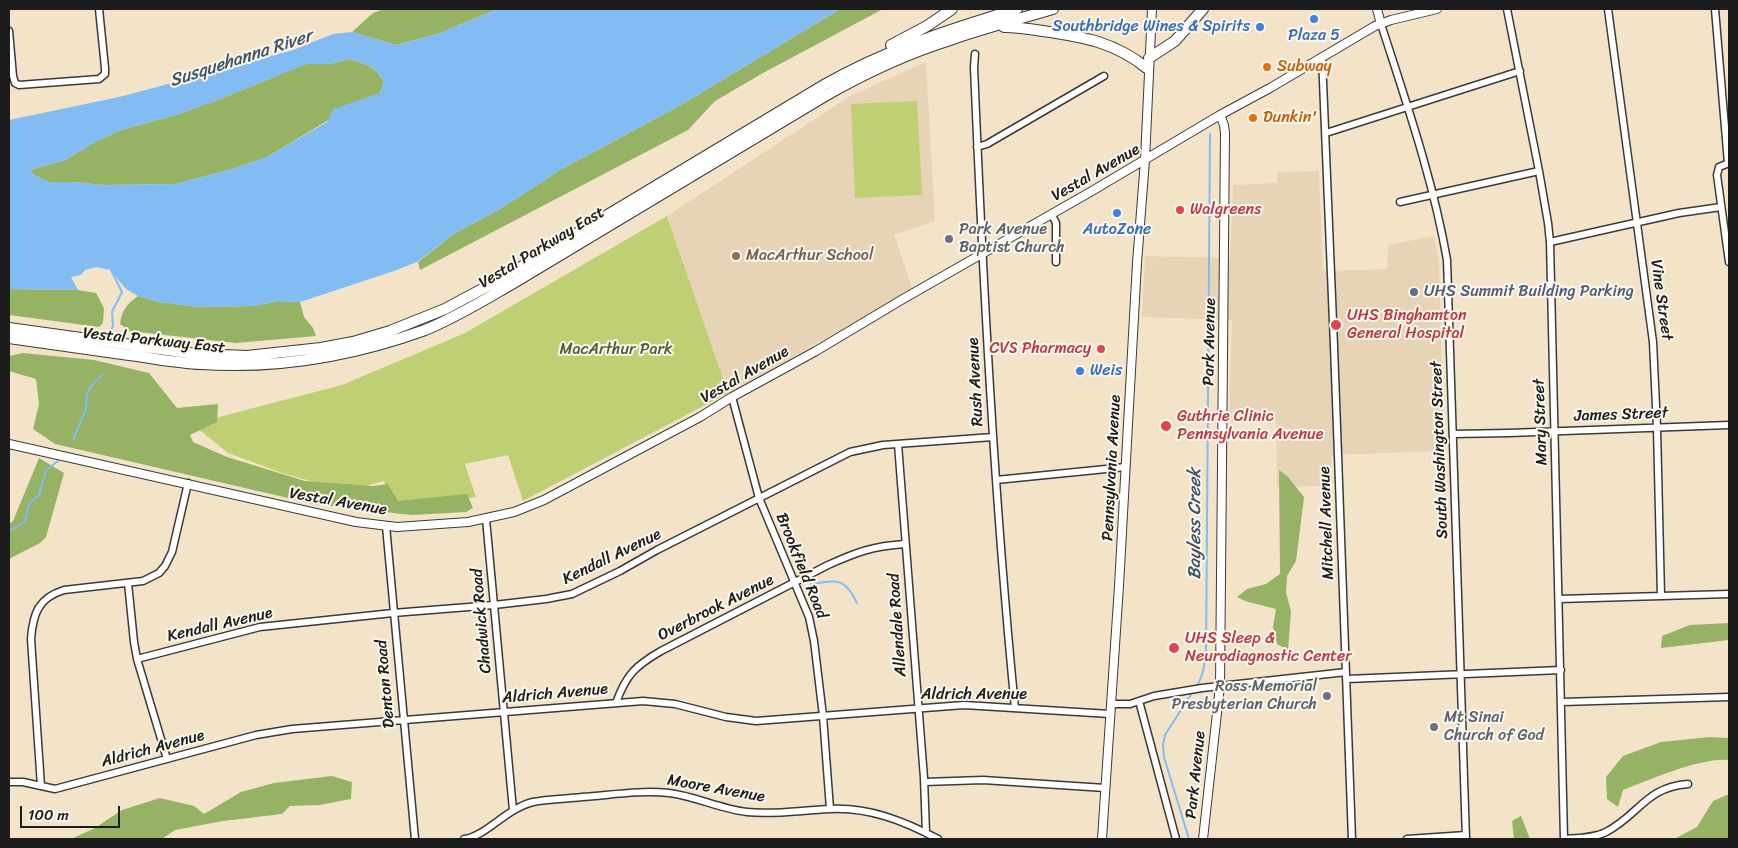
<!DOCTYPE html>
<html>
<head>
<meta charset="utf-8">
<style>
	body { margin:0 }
	#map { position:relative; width:1738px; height:848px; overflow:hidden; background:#f3e4c9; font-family:Sriracha,sans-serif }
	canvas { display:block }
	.frame { position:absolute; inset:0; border:10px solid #1c1c1c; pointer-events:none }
	.scale { position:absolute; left:20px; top:806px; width:100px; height:22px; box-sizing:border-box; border:2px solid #1c1c1c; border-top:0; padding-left:6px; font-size:15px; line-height:18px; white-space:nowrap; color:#1c1c1c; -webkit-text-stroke:4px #fbf7ec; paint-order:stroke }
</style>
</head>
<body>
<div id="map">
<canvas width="1738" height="848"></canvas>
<div class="frame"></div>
<div class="scale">100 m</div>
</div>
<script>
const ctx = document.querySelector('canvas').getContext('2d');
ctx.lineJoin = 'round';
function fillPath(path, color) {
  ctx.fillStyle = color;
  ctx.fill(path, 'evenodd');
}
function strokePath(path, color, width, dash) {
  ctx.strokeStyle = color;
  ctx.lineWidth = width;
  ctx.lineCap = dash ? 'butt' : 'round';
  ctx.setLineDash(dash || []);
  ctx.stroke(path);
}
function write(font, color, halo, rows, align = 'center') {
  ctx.font = font + ' Sriracha,sans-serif';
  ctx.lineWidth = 4;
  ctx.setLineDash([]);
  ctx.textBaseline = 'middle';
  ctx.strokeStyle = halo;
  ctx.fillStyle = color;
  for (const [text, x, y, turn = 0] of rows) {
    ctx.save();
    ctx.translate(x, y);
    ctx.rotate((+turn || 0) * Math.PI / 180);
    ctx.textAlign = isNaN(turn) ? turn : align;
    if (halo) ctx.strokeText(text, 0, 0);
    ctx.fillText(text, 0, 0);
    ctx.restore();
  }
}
fillPath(new Path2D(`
	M 926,62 L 935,221 L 894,235 L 913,290 L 728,393 L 667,216 L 850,96 Z
	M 1319,171 L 1323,271 L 1387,269 L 1388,245 L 1434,236 L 1439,261 L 1444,451 L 1331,455 L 1332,486 L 1277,487 L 1276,421 L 1229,422 L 1232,320 L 1142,317 L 1145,256 L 1230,258 L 1233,185 L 1277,183 L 1277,172 Z`), '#e7d4b7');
fillPath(new Path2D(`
	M 917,101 L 922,195 L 855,198 L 851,104 Z
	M 667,216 L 728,393 L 523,501 L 508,455 L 465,464 L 476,497 L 401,506 L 390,503 L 384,481 L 358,488 L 321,484 L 282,473 L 228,453 L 192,424 L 342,385 L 465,333 Z`), '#bed073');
fillPath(new Path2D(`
	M 384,9 L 498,9 L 437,34 L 396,45 L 352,32 L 373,13 Z
	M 840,9 L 883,9 L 763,73 L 715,101 L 688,130 L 420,270 L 418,262 L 455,233 L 500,209 L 560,170 L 681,105 Z
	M 350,59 C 365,64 377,67 384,82 L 380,93 L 362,100 L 267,157 L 232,169 L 176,184 L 105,185 L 73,182 L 49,182 L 34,175 L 30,170 L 65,160 L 95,142 L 124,129 L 176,115 L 215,101 L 306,64 L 330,64 Z
	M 9,289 L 78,290 L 96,293 L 104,308 L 103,323 L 99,327 L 9,315 Z
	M 138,296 L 160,302 L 200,307 L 253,306 L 278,301 L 300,302 L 304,317 L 313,328 L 316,336 L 236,343 L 130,331 L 120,324 C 122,310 127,304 138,296 Z
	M 23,353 L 94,360 L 149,373 L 177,408 L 218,404 L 217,422 L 190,435 L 193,442 L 227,457 L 305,481 L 373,486 L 388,484 L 398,501 L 467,494 L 473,508 L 466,512 L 411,515 L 314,504 L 55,444 L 33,429 L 39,404 L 36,379 L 9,371 L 9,356 Z
	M 39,458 L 64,473 L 46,537 L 40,543 L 9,559 L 9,524 L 13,521 Z
	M 1279,470 L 1288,477 L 1304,497 L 1296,561 L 1287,576 L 1286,592 L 1291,612 L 1288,650 L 1277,644 L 1273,627 L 1276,609 L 1245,601 L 1237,597 L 1247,589 L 1266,584 L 1280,574 Z
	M 1729,623 L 1729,640 L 1661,648 L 1662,636 L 1690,625 Z
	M 1710,737 L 1729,738 L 1729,760 C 1699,758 1652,779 1623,790 L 1618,807 L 1607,799 L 1606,777 L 1623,756 L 1661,742 Z
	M 332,776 L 352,782 L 351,799 L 320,805 L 290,806 L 282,814 L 223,821 L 175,830 L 162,839 L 71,839 L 95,828 L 122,810 L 160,798 L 194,806 L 204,814 L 241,792 L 274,783 Z
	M 1729,794 L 1729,839 L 1674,839 L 1697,827 L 1713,801 Z
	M 1521,816 L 1530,839 L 1514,839 L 1512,821 Z`), '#96b265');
fillPath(new Path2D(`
	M 498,9 L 840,9 L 681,105 L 560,170 L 500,209 L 455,233 L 417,262 L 394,271 L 300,302 L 278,301 L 253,306 L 200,307 L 160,302 L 138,296 L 126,289 L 110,270 L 97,267 L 85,270 L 81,275 L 71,277 L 78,290 L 9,289 L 9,120 L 119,97 L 202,75 L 293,50 L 333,34 L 352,32 L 396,45 L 437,34 ZM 350,59 C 365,64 378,67 384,82 L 380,93 L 333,109 L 327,122 L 267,157 L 232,169 L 176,184 L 105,185 L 73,182 L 49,182 L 34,175 L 30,170 L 65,160 L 95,142 L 124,129 L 176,115 L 215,101 L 306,64 L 330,64 Z`), '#82bcf3');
strokePath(new Path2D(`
	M 109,334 L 113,326 L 112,312 L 122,292 L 110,268
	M 73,440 L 86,409 L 87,393 L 93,384 L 102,375
	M 9,531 L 25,522 L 29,504 L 39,495 L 46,470 L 58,461
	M 811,584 C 837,581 844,576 857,603
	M 1196,687 C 1203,677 1204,667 1206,655 L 1210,134
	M 1189,839 L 1164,757 L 1163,745 L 1165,735 L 1193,691`), '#82bcf3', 2);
const minor = new Path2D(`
	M 1507,9 L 1539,171 L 1548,223 L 1550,242 L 1564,839
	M 1608,9 L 1653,342 L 1657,428 L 1661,596
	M 1715,9 L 1728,163
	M 1381,24 C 1406,102 1433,179 1447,260 L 1466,839
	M 9,31 L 13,76 L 15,83 L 19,85 L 99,79 L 105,74 L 105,68 L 99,9
	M 975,54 L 974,67 C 983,281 994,495 1015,708
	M 1322,57 L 1334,346 L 1352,839
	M 1326,133 L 1520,71
	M 977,147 L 987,144 L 1104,76
	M 1729,163 L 1719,167 L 1717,175 L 1729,262
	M 1400,202 L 1539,171
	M 1052,215 L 1056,223 L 1056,262
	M 1550,242 L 1679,213 L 1721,207
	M 732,397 L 759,498 L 809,617 L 814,641 L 823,716 L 830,809
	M 1453,434 L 1509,433 L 1729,425
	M 898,444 L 924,778 L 926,833
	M 996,480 L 1126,467
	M 486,519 L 513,810
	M 386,526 L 415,839
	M 128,583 L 134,642 L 137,659 L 167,759
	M 1559,599 L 1729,594
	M 137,659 L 260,627 L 393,613 L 494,605 L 546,599 L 572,594 L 620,571 L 657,550 L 850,452 L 883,445 L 993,437
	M 1347,679 L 1561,670
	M 1139,701 L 1176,839
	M 1562,702 L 1729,697
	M 616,703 C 626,675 635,666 661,651 L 828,565 C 857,552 873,546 905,544
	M 1111,704 L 1130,704 L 1154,696 L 1202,688 L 1346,672
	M 9,782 L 23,782 L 55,789 L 256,735 L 292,729 L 643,701 L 675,704 L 726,717 L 756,721 L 964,705 L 1110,714
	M 924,782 L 983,780 L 1105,788
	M 41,786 L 31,639 C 33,614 38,598 64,590 L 143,581 L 159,573 L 165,566 L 172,552 L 188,483
	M 464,839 C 485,837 507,808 533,802 C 549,799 566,799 582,797 C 611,795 640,790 669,793 C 695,796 720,809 747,812 C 774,815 802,810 830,809 C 869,807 904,821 938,839
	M 1407,839 L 1466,835
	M 1564,839 C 1578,838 1594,838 1606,832 C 1639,815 1646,787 1688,784`);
const tertiary = new Path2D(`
	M 1377,9 L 1381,24
	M 9,444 L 356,522 L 397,527 L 468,522 L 514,512 L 544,500 L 700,417 L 732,397 L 816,351 L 903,299 L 1092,191 L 1220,115 L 1270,88 L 1375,26 L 1391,20 L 1437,9
	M 1102,839 L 1119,586 L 1137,263 L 1145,160 L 1152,9
	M 1203,839 L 1220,686 L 1225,133 L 1224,125 L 1220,115`);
const primary = new Path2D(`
	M 1004,27 C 1017,27 1030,29 1043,31 C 1084,37 1115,42 1148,69
	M 891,45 L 927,26 L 952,9
	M 1149,58 L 1175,41 L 1203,9
	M 9,328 L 196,354 L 247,356 L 321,348 L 353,342 L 390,331 L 445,309 L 501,279 L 824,85 C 885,50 951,29 1017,9
	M 9,338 C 49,344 89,349 129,355 C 153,358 177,363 201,364 C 277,369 353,356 425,330 C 455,318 484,300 512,284 L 825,96 C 865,73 906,54 950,40 C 984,28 1019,19 1053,9`);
strokePath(minor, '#3c3a36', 9);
strokePath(tertiary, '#3c3a36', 10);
strokePath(primary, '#3c3a36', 12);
strokePath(minor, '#fff', 6);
strokePath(tertiary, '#fff', 8);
strokePath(primary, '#fff', 10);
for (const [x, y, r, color] of [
	[1314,19,5,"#3f7fe0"],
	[1260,27,5,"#3f7fe0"],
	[1267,67,5,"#e8710a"],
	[1253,118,5,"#e8710a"],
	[1180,210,5,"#e0444e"],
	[1117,213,5,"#3f7fe0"],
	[949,239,5,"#6b7280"],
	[736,256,5,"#8d6e63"],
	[1414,292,5,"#5c6f8a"],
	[1336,325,6,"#e0444e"],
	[1101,349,5,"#e0444e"],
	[1080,371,5,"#3f7fe0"],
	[1166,426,6,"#e0444e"],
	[1174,648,6,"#e0444e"],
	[1327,696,5,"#6b7280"],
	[1434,727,5,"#6b7280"]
]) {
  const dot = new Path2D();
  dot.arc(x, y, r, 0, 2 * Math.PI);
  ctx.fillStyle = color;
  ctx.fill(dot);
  strokePath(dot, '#fbf7ec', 2);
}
write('16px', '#366cbe', '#fbf7ec', [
	["Southbridge Wines & Spirits",1250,27,"right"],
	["Plaza 5",1314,36],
	["AutoZone",1117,230],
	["Weis",1090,371,"left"]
]);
write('16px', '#c56008', '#fbf7ec', [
	["Subway",1277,67],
	["Dunkin'",1263,118]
], 'left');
write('16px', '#1c1c1c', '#fbf7ec', [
	["Vestal Avenue",1096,173,-30],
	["Vestal Parkway East",542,248,-31],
	["Vine Street",1661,300,82],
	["Vestal Parkway East",154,341,6],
	["Park Avenue",1210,342,-89],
	["Vestal Avenue",745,375,-30],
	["Rush Avenue",976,382,-93],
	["James Street",1621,415,-2],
	["Mary Street",1541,422,-92],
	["South Washington Street",1440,450,-92],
	["Pennsylvania Avenue",1112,468,-87],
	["Vestal Avenue",338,502,10],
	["Mitchell Avenue",1327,523,-92],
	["Kendall Avenue",612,557,-26],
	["Brookfield Road",801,566,68],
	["Overbrook Avenue",716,608,-27],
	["Chadwick Road",482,621,-95],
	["Kendall Avenue",220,625,-13],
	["Allendale Road",898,625,-94],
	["Denton Road",386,684,-95],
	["Aldrich Avenue",555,694,-5],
	["Aldrich Avenue",974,695],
	["Aldrich Avenue",153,749,-15],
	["Park Avenue",1196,775,-84],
	["Moore Avenue",716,789,10]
]);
write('16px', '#be3a42', '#fbf7ec', [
	["Walgreens",1190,210],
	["UHS Binghamton",1347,316],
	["General Hospital",1347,334],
	["CVS Pharmacy",1091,349,"right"],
	["Guthrie Clinic",1177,417],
	["Pennsylvania Avenue",1177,435],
	["UHS Sleep &",1185,639],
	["Neurodiagnostic Center",1185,657]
], 'left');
write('16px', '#5b616d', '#fbf7ec', [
	["Park Avenue",959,230],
	["Baptist Church",959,248],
	["Ross Memorial",1317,687,"right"],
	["Presbyterian Church",1317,705,"right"],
	["Mt Sinai",1444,718],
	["Church of God",1444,736]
], 'left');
write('16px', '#785e54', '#fbf7ec', [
	["MacArthur School",746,256]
], 'left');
write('16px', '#4e5e75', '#fbf7ec', [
	["UHS Summit Building Parking",1424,292]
], 'left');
write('16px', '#555b3a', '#fbf7ec', [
	["MacArthur Park",616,350]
]);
write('italic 18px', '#405467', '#fbf7ec', [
	["Susquehanna River",241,59,-18],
	["Bayless Creek",1195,524,-90]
]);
</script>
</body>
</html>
